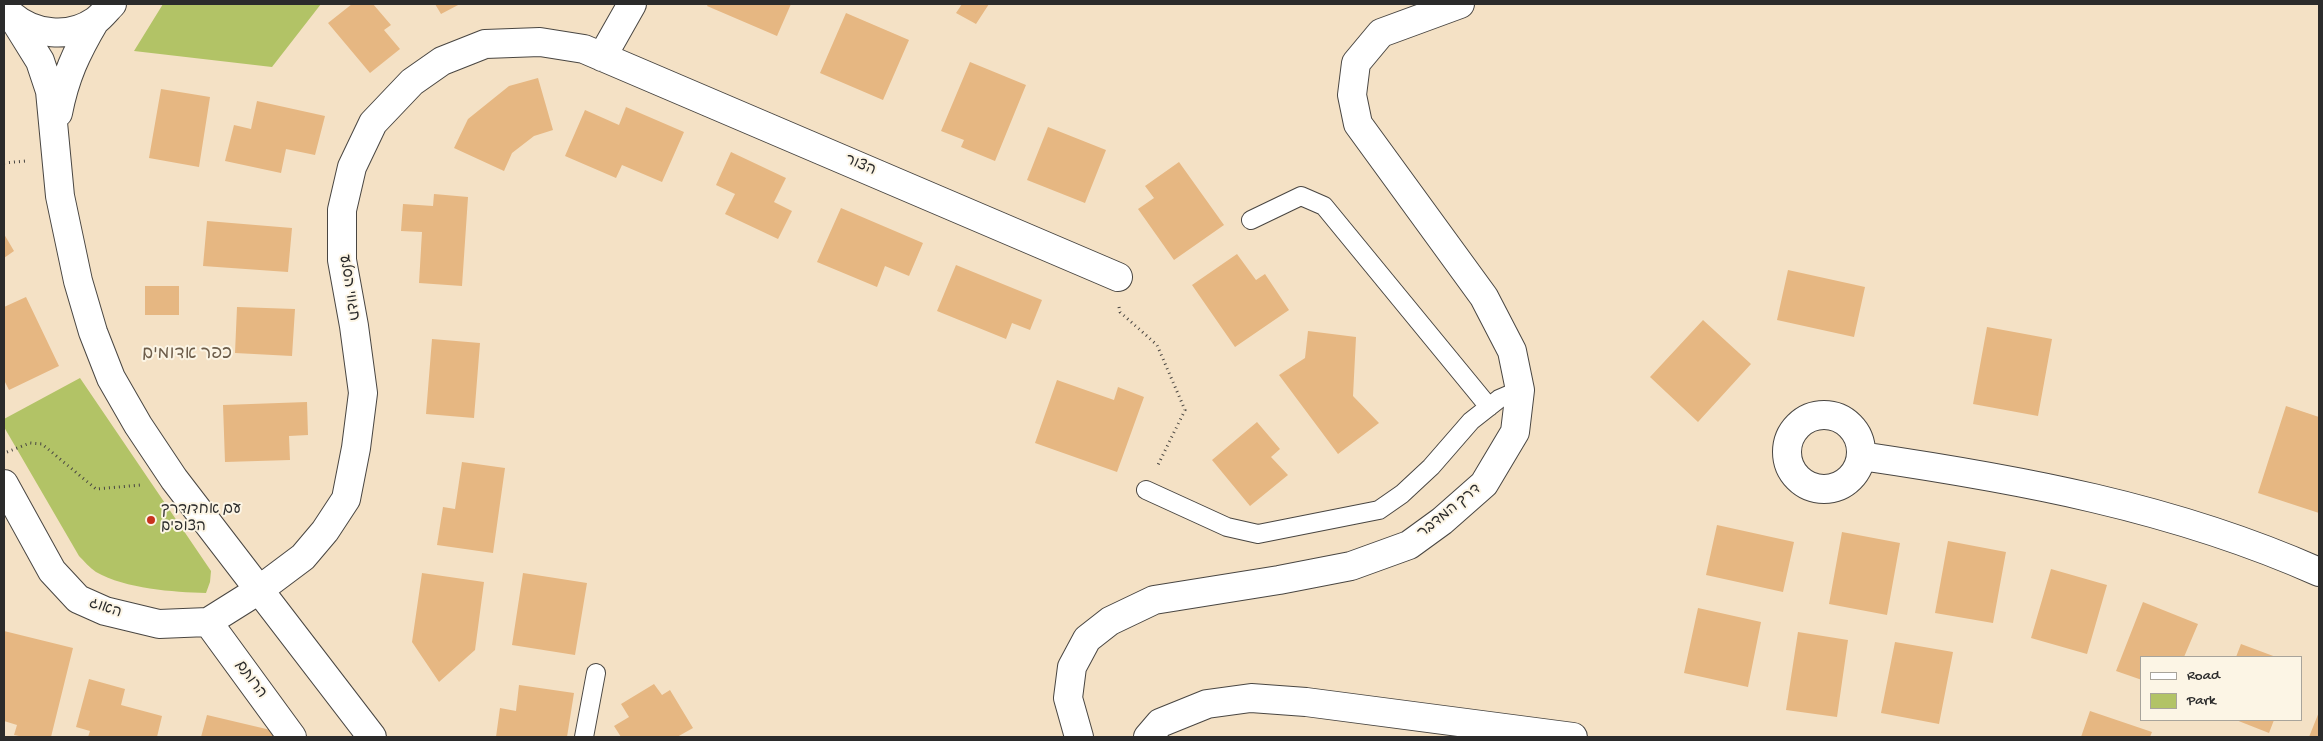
<!DOCTYPE html>
<html>
<head>
<meta charset="utf-8">
<style>
	body { margin:0 }
	#map { position:relative; width:2323px; height:741px; overflow:hidden; background:#f4e1c5; font-family:"Gochi Hand",sans-serif }
	canvas { display:block }
	.frame { position:absolute; inset:0; border:5px solid #2b2b2b; pointer-events:none }
	.legend { position:absolute; left:2140px; top:656px; width:162px; height:65px; box-sizing:border-box; background:#fcf5e5; border:1px solid #a8a49b; margin:0; padding:6px 9px; list-style:none; font-size:15px; color:#2b2b2b }
	.legend li { display:flex; align-items:center; gap:10px; height:25px }
	.legend b { width:25px; border:1px solid #a8a49b }
</style>
</head>
<body>
<div id="map">
<canvas width="2323" height="741"></canvas>
<div class="frame"></div>
<ul class="legend">
<li><b style="height:6px;background:#fff"></b>Road</li>
<li><b style="height:14px;background:#b2c366"></b>Park</li>
</ul>
</div>
<script>
const ctx = document.querySelector('canvas').getContext('2d');
ctx.lineJoin = 'round';
function fillPath(path, color) {
  ctx.fillStyle = color;
  ctx.fill(path, 'evenodd');
}
function strokePath(path, color, width, dash) {
  ctx.strokeStyle = color;
  ctx.lineWidth = width;
  ctx.lineCap = dash ? 'butt' : 'round';
  ctx.setLineDash(dash || []);
  ctx.stroke(path);
}
function write(font, color, halo, rows, align = 'center') {
  ctx.font = font + ' "Gochi Hand","Playpen Sans Hebrew",sans-serif';
  ctx.lineWidth = 4;
  ctx.setLineDash([]);
  ctx.textBaseline = 'middle';
  ctx.strokeStyle = halo;
  ctx.fillStyle = color;
  for (const [text, x, y, turn = 0] of rows) {
    ctx.save();
    ctx.translate(x, y);
    ctx.rotate((+turn || 0) * Math.PI / 180);
    ctx.textAlign = isNaN(turn) ? turn : align;
    if (halo) ctx.strokeText(text, 0, 0);
    ctx.fillText(text, 0, 0);
    ctx.restore();
  }
}
fillPath(new Path2D(`
	M 163,4 L 321,4 L 272,67 L 134,51 Z
	M 80,378 L 211,571 L 210,582 L 206,593 C 173,592 126,589 96,572 C 90,568 84,561 79,556 L 4,427 L 4,419 Z`), '#b2c366');
fillPath(new Path2D(`
	M 352,4 L 373,4 L 391,25 L 384,30 L 400,49 L 370,73 L 328,23 Z
	M 435,4 L 460,4 L 441,14 Z
	M 708,4 L 791,4 L 777,36 L 707,6 Z
	M 962,4 L 989,4 L 976,24 L 956,13 Z
	M 846,13 L 909,40 L 883,100 L 820,73 Z
	M 970,62 L 1026,85 L 995,161 L 961,147 L 964,140 L 941,131 Z
	M 538,78 L 553,130 L 534,136 L 512,153 L 504,171 L 454,148 L 468,119 L 509,86 Z
	M 161,89 L 210,97 L 199,167 L 149,158 Z
	M 257,101 L 325,116 L 315,155 L 286,149 L 281,173 L 225,161 L 234,125 L 251,129 Z
	M 626,107 L 684,132 L 662,182 L 622,165 L 616,178 L 565,156 L 585,110 L 619,125 Z
	M 1048,127 L 1106,150 L 1085,203 L 1027,180 Z
	M 731,152 L 786,178 L 774,202 L 792,211 L 778,239 L 725,214 L 735,194 L 716,185 Z
	M 1179,162 L 1224,225 L 1174,260 L 1138,209 L 1154,198 L 1145,186 Z
	M 434,194 L 468,197 L 462,286 L 419,283 L 422,232 L 401,231 L 403,204 L 433,206 Z
	M 841,208 L 923,243 L 909,276 L 885,266 L 877,287 L 817,262 Z
	M 207,221 L 292,228 L 288,272 L 203,266 Z
	M 4,234 L 14,251 L 4,258 Z
	M 1237,254 L 1256,280 L 1265,274 L 1289,310 L 1235,347 L 1192,285 Z
	M 956,265 L 1042,300 L 1030,330 L 1012,323 L 1006,339 L 937,311 Z
	M 1788,270 L 1865,287 L 1854,337 L 1777,320 Z
	M 145,286 L 179,286 L 179,315 L 145,315 Z
	M 26,297 L 59,366 L 9,390 L 4,380 L 4,307 Z
	M 237,307 L 295,309 L 292,356 L 235,353 Z
	M 1703,320 L 1751,364 L 1698,422 L 1650,377 Z
	M 1987,327 L 2052,339 L 2038,416 L 1973,404 Z
	M 1308,331 L 1356,337 L 1353,396 L 1379,423 L 1338,454 L 1279,375 L 1305,358 Z
	M 432,339 L 480,343 L 474,418 L 426,414 Z
	M 1057,380 L 1114,400 L 1118,387 L 1144,397 L 1117,472 L 1035,443 Z
	M 307,402 L 308,435 L 289,436 L 290,460 L 225,462 L 223,405 Z
	M 2286,406 L 2319,417 L 2319,513 L 2258,493 Z
	M 1257,422 L 1280,449 L 1271,457 L 1288,475 L 1250,506 L 1212,460 Z
	M 462,462 L 505,468 L 493,553 L 437,545 L 443,507 L 455,509 Z
	M 1717,525 L 1794,542 L 1783,592 L 1706,575 Z
	M 1842,532 L 1900,543 L 1887,615 L 1829,604 Z
	M 1948,541 L 2006,552 L 1993,623 L 1935,613 Z
	M 2051,569 L 2107,585 L 2087,654 L 2031,638 Z
	M 422,573 L 484,582 L 475,650 L 439,682 L 412,642 Z
	M 523,573 L 587,583 L 575,655 L 512,645 Z
	M 2143,602 L 2198,624 L 2184,657 L 2142,657 L 2142,680 L 2116,671 Z
	M 1698,608 L 1761,622 L 1748,687 L 1684,673 Z
	M 4,631 L 73,648 L 51,737 L 24,737 L 14,735 L 17,725 L 4,721 Z
	M 1798,632 L 1848,640 L 1837,717 L 1786,710 Z
	M 1895,642 L 1953,652 L 1939,724 L 1881,713 Z
	M 2241,644 L 2276,657 L 2236,657 Z
	M 89,679 L 125,689 L 121,705 L 162,716 L 157,737 L 88,737 L 90,731 L 76,727 Z
	M 654,684 L 662,695 L 670,690 L 693,728 L 677,737 L 621,737 L 614,726 L 629,717 L 621,704 Z
	M 519,685 L 574,693 L 567,737 L 496,737 L 500,708 L 516,711 Z
	M 2090,711 L 2152,732 L 2150,737 L 2081,737 Z
	M 2319,712 L 2319,737 L 2309,737 Z
	M 207,715 L 279,732 L 278,737 L 201,737 Z
	M 2236,720 L 2274,720 L 2269,733 Z`), '#e6b782');
const service = new Path2D(`
	M 1251,220 L 1301,196 L 1324,206 L 1489,407
	M 1146,490 L 1227,527 L 1258,534 L 1379,510 L 1402,494 L 1431,467 L 1471,421 L 1499,399 L 1520,390
	M 584,737 L 596,673`);
const minor = new Path2D(`
	M 602,57 L 632,4
	M1787 452a37 37 0 1 1 74 0a37 37 0 1 1-74 0Z
	M 1861,456 C 2018,479 2173,507 2319,572
	M 4,484 L 52,571 L 78,599 L 105,611 L 159,624 L 208,622 L 259,590 L 303,557 L 325,531 L 346,499 L 356,448 L 363,393 L 354,326 L 342,260 L 342,210 L 352,167 L 373,123 L 412,82 L 442,61 L 485,44 L 540,42 L 584,49 L 1118,277
	M 208,622 L 292,737
	M 1079,737 L 1068,698 L 1072,667 L 1087,639 L 1110,621 L 1154,600 L 1279,580 L 1351,566 L 1409,545 L 1442,521 L 1484,484 L 1515,432 L 1520,390 L 1512,351 L 1484,297 L 1358,124 L 1352,95 L 1356,63 L 1381,33 L 1460,4
	M 1148,737 L 1160,723 L 1207,704 L 1251,698 L 1306,702 L 1573,737`);
const tertiary = new Path2D(`
	M 11,15 C 34,35 69,39 95,21 C 101,17 107,9 112,4
	M 12,16 L 40,61 L 50,91 L 60,196 L 78,281 L 93,332 L 111,378 L 138,425 L 174,479 L 372,737
	M 58,113 C 65,77 76,53 95,21`);
strokePath(service, '#494642', 20);
strokePath(minor, '#494642', 30);
strokePath(tertiary, '#494642', 30);
strokePath(new Path2D(`
	M 4,163 L 26,161
	M 1119,307 L 1120,312 L 1157,345 L 1185,410 L 1157,467
	M 7,452 L 30,443 L 42,444 L 96,489 L 141,485`), '#494642', 3, [1, 4]);
strokePath(service, '#fff', 18);
strokePath(minor, '#fff', 28);
strokePath(tertiary, '#fff', 28);
for (const [x, y, r, color] of [
	[151,520,5,"#c8321e"]
]) {
  const dot = new Path2D();
  dot.arc(x, y, r, 0, 2 * Math.PI);
  ctx.fillStyle = color;
  ctx.fill(dot);
  strokePath(dot, '#fcf5e5', 2);
}
write('15px', '#2b2b2b', '#fcf5e5', [
	["הצור",860,166,23],
	["חגווי הסלע",348,288,81],
	["דרך המדבר",1450,512,-39],
	["האוג",105,609,19],
	["הרותם",250,680,54]
]);
write('15px', '#2b2b2b', '#fcf5e5', [
	["עם אחד/דרך",161,511],
	["הצופים",161,528]
], 'left');
write('18px', '#6c5c49', '#fcf5e5', [
	["כפר אדומים",187,355]
]);
</script>
</body>
</html>
